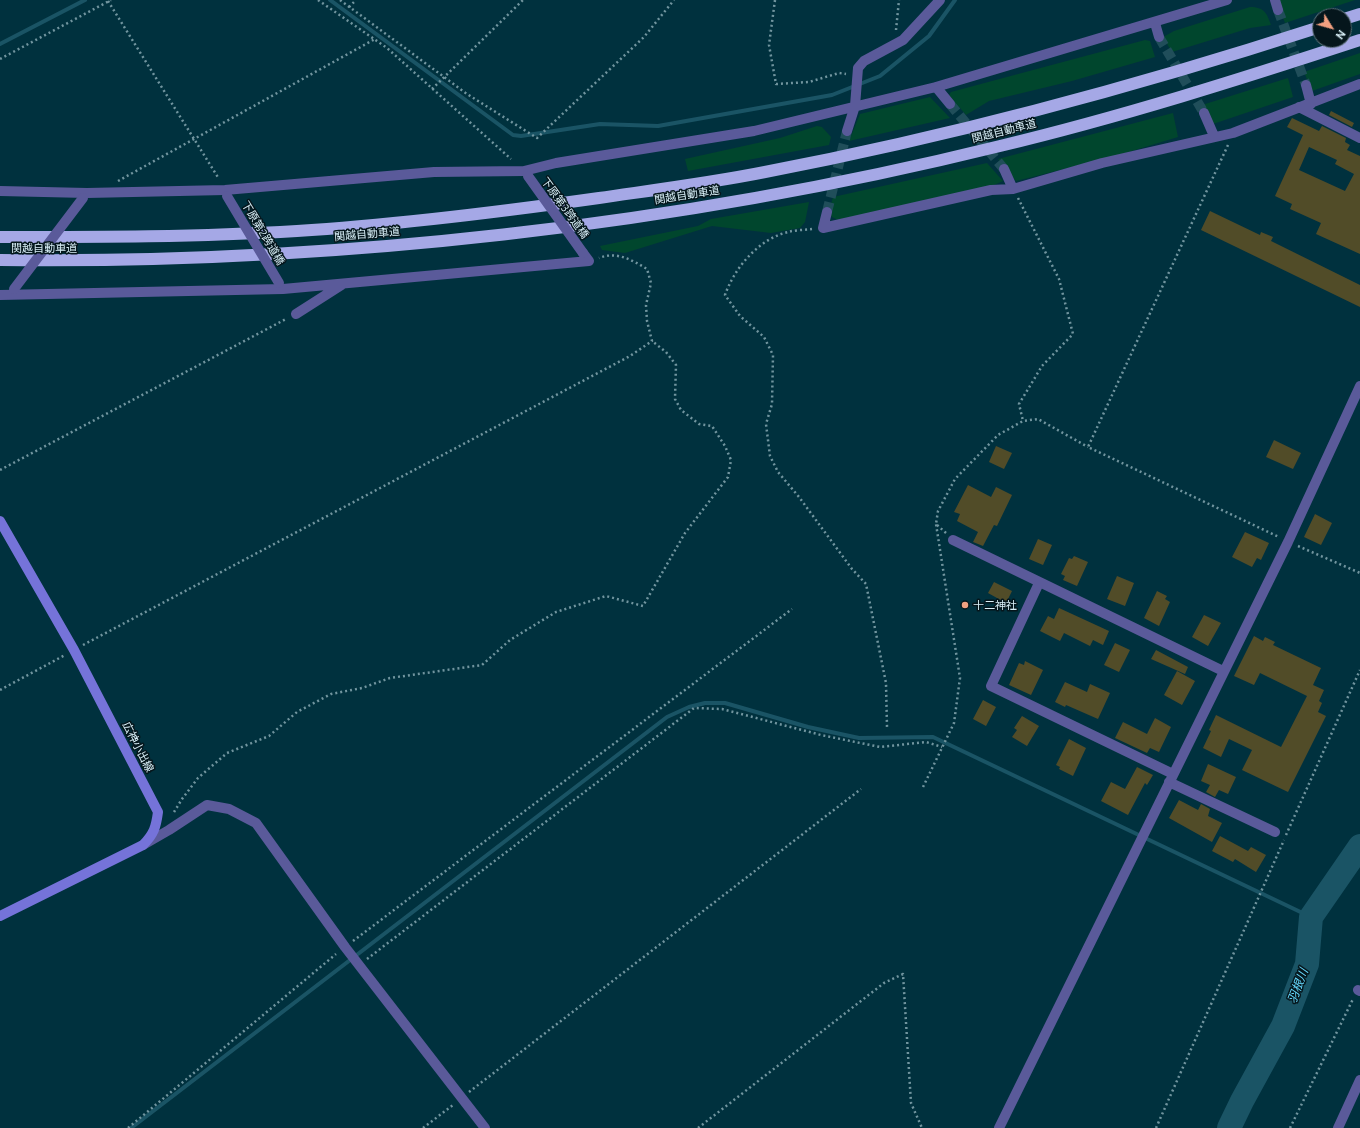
<!DOCTYPE html>
<html>
<head>
<meta charset="utf-8">
<style>
	body { margin:0 }
	#map { position:relative; width:1360px; height:1128px; overflow:hidden; background:#00313e; font-family:Ubuntu,sans-serif }
	canvas { display:block }
	.north { position:absolute; left:1312px; top:8px; width:40px; height:40px; box-sizing:border-box; background:#05161c; border:1px solid #596d74; border-radius:50%; rotate:127deg; font-size:11px; font-weight:700; line-height:16px; text-align:center; color:#d8eff7 }
	.north::after { content:''; display:block; margin:auto; width:14px; height:18px; background:#f2a080; clip-path:polygon(50% 0,100% 100%,50% 72%,0 100%) }
</style>
</head>
<body>
<div id="map">
<canvas width="1360" height="1128"></canvas>
<div class="north">N</div>
</div>
<script>
const ctx = document.querySelector('canvas').getContext('2d');
ctx.lineJoin = 'round';
function fillPath(path, color) {
  ctx.fillStyle = color;
  ctx.fill(path, 'evenodd');
}
function strokePath(path, color, width, dash) {
  ctx.strokeStyle = color;
  ctx.lineWidth = width;
  ctx.lineCap = dash ? 'butt' : 'round';
  ctx.setLineDash(dash || []);
  ctx.stroke(path);
}
function write(font, color, halo, rows, align = 'center') {
  ctx.font = font + ' Ubuntu,"Noto Sans JP",sans-serif';
  ctx.lineWidth = 3;
  ctx.setLineDash([]);
  ctx.textBaseline = 'middle';
  ctx.strokeStyle = halo;
  ctx.fillStyle = color;
  for (const [text, x, y, turn = 0] of rows) {
    ctx.save();
    ctx.translate(x, y);
    ctx.rotate((+turn || 0) * Math.PI / 180);
    ctx.textAlign = isNaN(turn) ? turn : align;
    if (halo) ctx.strokeText(text, 0, 0);
    ctx.fillText(text, 0, 0);
    ctx.restore();
  }
}
fillPath(new Path2D(`
	M 1280,0 L 1355,0 L 1285,23 L 1278,3 Z
	M 1250,7 C 1264,7 1267,13 1271,25 L 1250,28 L 1172,52 L 1164,39 L 1165,36 L 1174,31 Z
	M 1145,40 L 1150,41 L 1155,57 L 1072,81 L 989,101 L 966,115 L 949,95 L 951,92 Z
	M 1360,53 L 1360,74 L 1312,91 L 1304,72 Z
	M 1288,78 L 1293,97 L 1213,124 L 1202,105 Z
	M 930,97 L 950,118 L 849,141 L 860,114 Z
	M 1173,113 L 1178,137 L 1112,157 L 1016,181 L 998,159 Z
	M 817,126 L 822,127 L 831,137 L 829,145 L 688,171 L 685,159 L 780,138 Z
	M 987,163 L 1003,181 L 985,189 L 838,220 L 832,217 L 829,212 L 833,197 Z
	M 809,202 L 805,222 L 800,228 L 771,233 L 712,226 L 625,253 L 602,250 L 600,246 L 698,226 L 711,219 Z`), '#00462d');
strokePath(new Path2D(`
	M 330,0 L 513,135 L 521,136 L 600,124 L 658,126 L 832,95 L 880,76 L 929,36 L 955,0
	M 0,44 L 85,0
	M 131,1128 L 667,717 L 689,707 L 705,703 L 725,703 L 808,727 L 859,738 L 933,737 L 1311,917`), '#1a5465', 4);
strokePath(new Path2D(`
	M 1229,1128 L 1242,1101 L 1283,1026 L 1307,964 L 1311,917 L 1360,846`), '#1a5465', 24);
fillPath(new Path2D(`
	M 1331,111 L 1354,123 L 1352,127 L 1329,115 Z
	M 1292,118 L 1319,131 L 1322,126 L 1346,138 L 1345,142 L 1350,145 L 1347,150 L 1360,156 L 1360,254 L 1316,234 L 1321,223 L 1290,209 L 1292,204 L 1275,196 L 1303,135 L 1287,127 ZM 1309,147 L 1337,160 L 1335,164 L 1354,174 L 1345,191 L 1299,170 Z
	M 1210,211 L 1260,235 L 1261,232 L 1273,237 L 1271,241 L 1360,285 L 1360,307 L 1201,230 Z
	M 1274,440 L 1301,453 L 1293,469 L 1266,457 Z
	M 996,446 L 1012,453 L 1004,469 L 989,462 Z
	M 968,485 L 991,497 L 996,487 L 1012,495 L 997,526 L 994,525 L 983,546 L 973,542 L 978,532 L 957,521 L 960,514 L 954,512 Z
	M 1315,514 L 1332,523 L 1321,545 L 1304,537 Z
	M 1245,532 L 1269,543 L 1261,560 L 1257,558 L 1252,567 L 1232,557 Z
	M 1038,539 L 1052,545 L 1043,565 L 1029,559 Z
	M 1074,556 L 1088,562 L 1077,586 L 1063,580 L 1065,576 L 1061,574 L 1069,558 L 1072,559 Z
	M 1117,576 L 1134,583 L 1125,606 L 1107,599 Z
	M 994,582 L 1012,591 L 1006,603 L 988,593 Z
	M 1157,591 L 1167,596 L 1165,599 L 1170,602 L 1159,626 L 1144,618 Z
	M 1059,608 L 1109,631 L 1103,645 L 1093,640 L 1090,646 L 1064,633 L 1060,641 L 1040,631 L 1048,616 L 1054,619 Z
	M 1204,615 L 1221,623 L 1208,646 L 1192,637 Z
	M 1254,636 L 1263,641 L 1265,637 L 1275,642 L 1273,645 L 1321,668 L 1313,685 L 1324,690 L 1319,701 L 1322,703 L 1318,712 L 1326,716 L 1288,792 L 1242,770 L 1252,750 L 1229,739 L 1221,757 L 1203,748 L 1211,731 L 1209,730 L 1216,715 L 1281,747 L 1307,696 L 1260,673 L 1254,685 L 1234,676 Z
	M 1115,643 L 1130,650 L 1119,672 L 1104,665 Z
	M 1156,650 L 1188,667 L 1185,674 L 1151,659 Z
	M 1025,661 L 1043,670 L 1031,695 L 1009,685 L 1019,663 L 1024,665 Z
	M 1177,671 L 1195,681 L 1182,705 L 1164,695 Z
	M 1065,682 L 1087,692 L 1090,684 L 1110,693 L 1098,719 L 1066,705 L 1065,707 L 1055,702 Z
	M 983,700 L 996,707 L 986,726 L 973,719 Z
	M 1022,716 L 1039,726 L 1027,746 L 1012,737 L 1017,730 L 1014,728 Z
	M 1155,718 L 1171,727 L 1159,752 L 1150,748 L 1147,753 L 1115,738 L 1123,722 L 1147,734 Z
	M 1069,739 L 1086,748 L 1073,776 L 1059,769 L 1060,767 L 1056,765 Z
	M 1208,764 L 1236,777 L 1228,794 L 1219,790 L 1215,797 L 1206,792 L 1210,785 L 1201,781 Z
	M 1137,767 L 1153,775 L 1147,785 L 1145,783 L 1128,815 L 1101,801 L 1111,782 L 1125,789 Z
	M 1179,800 L 1198,810 L 1201,804 L 1210,809 L 1208,816 L 1222,823 L 1212,842 L 1169,818 Z
	M 1220,836 L 1248,851 L 1251,847 L 1266,855 L 1256,872 L 1235,859 L 1233,862 L 1212,851 Z`), '#514c28');
strokePath(new Path2D(`
	M 1278,10 L 1306,85
	M 1159,37 L 1204,113
	M 950,104 L 1004,169
	M 827,212 L 847,131`), '#204e5a', 10, [10, 5]);
strokePath(new Path2D(`
	M 318,0 L 387,48 L 511,159
	M 340,0 L 467,94 L 537,138 L 644,37 L 674,0
	M 775,0 L 769,45 L 776,84 L 809,82 L 839,73 L 846,74
	M 108,1 L 219,179
	M 349,7 L 356,0
	M 896,30 L 899,0
	M 0,59 L 111,0
	M 432,89 L 523,0
	M 1228,145 L 1088,447 L 1279,537
	M 118,181 L 375,39
	M 1018,198 L 1059,279 L 1073,334 L 1042,366 L 1019,404 L 1023,421
	M 812,229 C 804,230 795,230 788,232 C 758,239 734,269 725,295 L 740,316 L 764,337 L 773,355 L 772,404 L 766,424 L 770,456 L 778,472 L 799,497 L 852,569 L 866,584 L 886,683 L 887,727
	M 0,470 L 286,319
	M 946,533 L 936,524 L 938,511 L 955,479 L 998,435 L 1023,421 L 1038,419 L 1088,447
	M 1298,546 L 1360,573
	M 83,645 L 630,356 L 652,341 L 647,321 L 646,305 L 651,283 L 647,269 C 632,260 617,251 599,258
	M 0,690 L 65,655
	M 923,787 L 954,723 L 960,678 L 936,524
	M 174,812 L 182,799 L 198,778 L 227,753 L 269,736 L 297,712 L 331,694 L 362,688 L 390,678 L 482,665 L 510,640 L 556,612 L 606,596 L 643,606 L 685,533 L 728,477 L 731,460 L 725,446 L 712,426 L 699,424 L 681,410 L 675,399 L 676,365 L 666,352 L 652,341
	M 1286,835 L 1360,670
	M 353,941 L 792,609
	M 367,959 L 694,708 L 722,709 L 821,735 L 880,747 L 926,742 L 942,747
	M 469,1092 L 861,789
	M 128,1128 L 336,954
	M 423,1128 L 453,1105
	M 698,1128 L 884,983 L 903,974 L 911,1103 L 922,1128
	M 1156,1128 L 1284,840
	M 1290,1128 L 1353,999`), '#71959f', 2.5, [2, 3]);
strokePath(new Path2D(`
	M 1275,0 L 1278,10
	M 1155,23 L 1159,37
	M 1306,85 L 1311,104
	M 936,87 L 950,104
	M 1299,107 L 1360,138
	M 1204,113 L 1214,136
	M 847,131 L 855,106 L 858,68 L 864,61 L 903,40 L 940,0
	M 1004,169 L 1013,189
	M 0,191 L 87,193 L 225,190 L 434,172 L 524,171 L 556,163 L 754,131 L 936,87 L 1227,0
	M 827,212 L 823,228 L 991,190 L 1013,189 L 1102,163 L 1233,133 L 1360,84
	M 0,295 L 283,289 L 589,261 L 583,253
	M 296,314 L 343,284
	M 953,540 L 1223,671
	M 1039,583 L 991,686 L 1173,774
	M 1169,782 L 1275,832
	M 143,845 L 169,830 L 207,805 L 229,809 L 256,823 L 345,947 L 485,1128
	M 1358,990 L 1360,991
	M 999,1128 L 1288,542 L 1360,386
	M 1338,1128 L 1360,1080`), '#5a5a9a', 10);
strokePath(new Path2D(`
	M 0,521 L 74,650 L 158,812 C 156,827 154,834 143,845 L 0,916`), '#7573d9', 10);
strokePath(new Path2D(`
	M 1344,19 L 1360,14
	M 0,237 C 99,237 198,237 297,231 C 398,225 499,212 599,198 C 654,190 710,183 765,172 C 953,136 1138,86 1320,27
	M 0,260 C 333,264 676,226 1000,146 C 1121,117 1241,79 1360,40`), '#a5a8e6', 12);
strokePath(new Path2D(`
	M 528,176 L 583,253
	M 227,196 L 279,283
	M 14,289 L 83,198`), '#5a5a9a', 10);
for (const [x, y, r, color] of [
	[965,605,4,"#f2a080"]
]) {
  const dot = new Path2D();
  dot.arc(x, y, r, 0, 2 * Math.PI);
  ctx.fillStyle = color;
  ctx.fill(dot);
  strokePath(dot, '#05161c', 1.5);
}
write('11px', '#d8eff7', '#05161c', [
	["関越自動車道",1004,131,-14],
	["関越自動車道",687,195,-9],
	["下原第3跨道橋",565,208,54],
	["下原第2跨道橋",263,233,59],
	["関越自動車道",367,234,-5],
	["関越自動車道",44,248],
	["広神小出線",138,747,63]
]);
write('11px', '#d8eff7', '#05161c', [
	["十二神社",973,605]
], 'left');
write('italic 12px', '#64d7fc', '#05161c', [
	["羽根川",1298,986,-69]
]);
</script>
</body>
</html>
